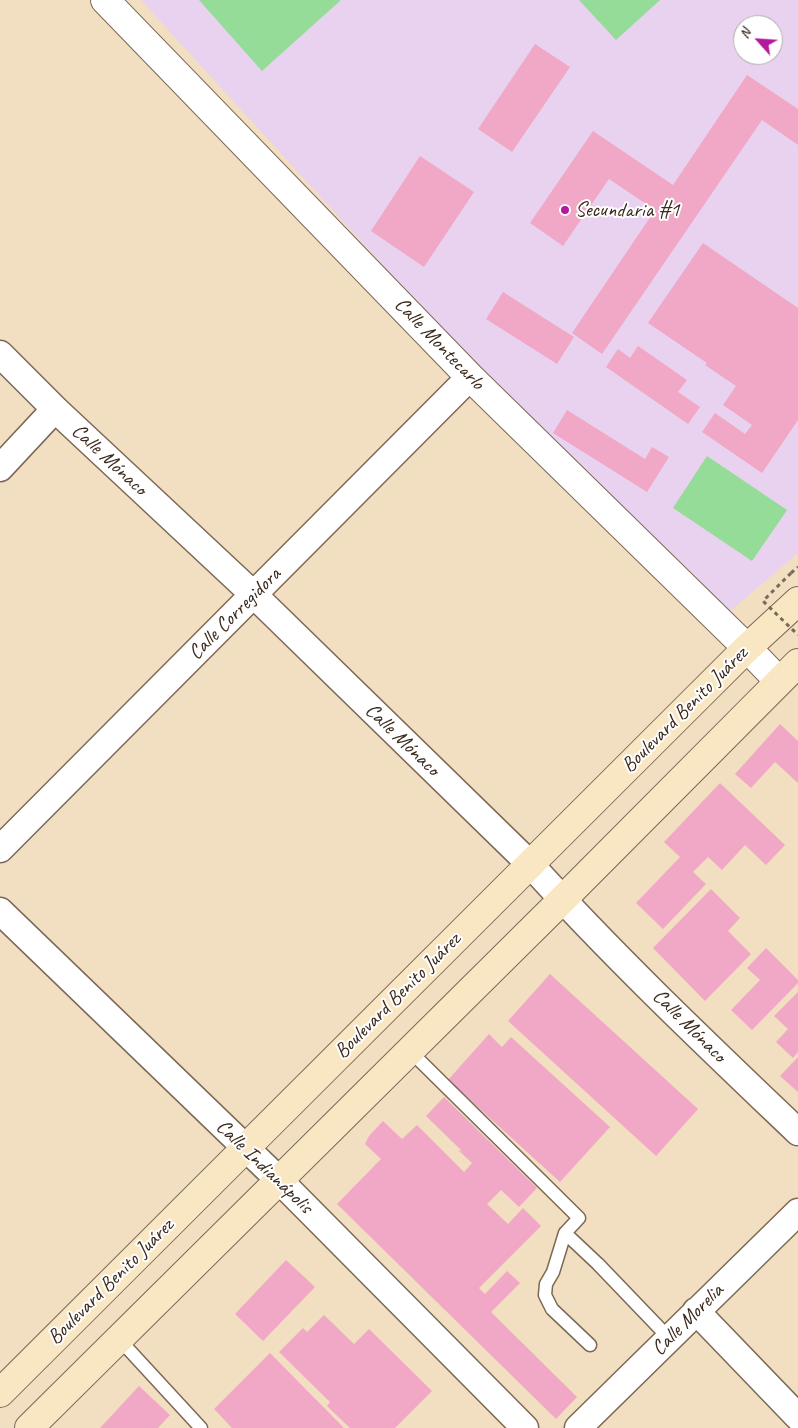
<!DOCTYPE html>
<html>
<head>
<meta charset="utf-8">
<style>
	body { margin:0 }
	#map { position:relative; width:798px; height:1428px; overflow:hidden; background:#f2dec0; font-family:Caveat,sans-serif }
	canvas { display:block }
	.north { position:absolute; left:733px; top:15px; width:50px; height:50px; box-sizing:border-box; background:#fff; border:1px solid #b1aaa5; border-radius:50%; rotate:296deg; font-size:14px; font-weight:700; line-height:20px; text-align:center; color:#3b2a1e }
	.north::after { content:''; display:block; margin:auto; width:18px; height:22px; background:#b5179e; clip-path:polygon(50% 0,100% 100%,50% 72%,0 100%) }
</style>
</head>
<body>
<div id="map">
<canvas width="798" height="1428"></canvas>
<div class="north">N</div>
</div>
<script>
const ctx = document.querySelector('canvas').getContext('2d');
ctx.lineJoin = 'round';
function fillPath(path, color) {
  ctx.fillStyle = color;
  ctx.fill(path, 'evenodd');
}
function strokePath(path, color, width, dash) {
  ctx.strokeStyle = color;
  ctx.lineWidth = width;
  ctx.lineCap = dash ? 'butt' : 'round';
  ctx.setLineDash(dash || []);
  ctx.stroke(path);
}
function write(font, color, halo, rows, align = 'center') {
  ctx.font = font + ' Caveat,sans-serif';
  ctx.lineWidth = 4;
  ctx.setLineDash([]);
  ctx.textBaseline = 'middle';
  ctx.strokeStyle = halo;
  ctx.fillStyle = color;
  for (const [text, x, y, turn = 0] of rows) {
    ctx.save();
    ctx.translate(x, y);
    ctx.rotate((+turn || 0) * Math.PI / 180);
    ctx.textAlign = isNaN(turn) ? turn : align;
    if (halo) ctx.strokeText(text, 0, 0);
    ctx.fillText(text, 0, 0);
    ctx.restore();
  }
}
fillPath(new Path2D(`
	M 141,0 L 798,0 L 798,553 L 729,612 L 473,364 ZM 743,25 L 773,25 L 773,55 L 743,55 Z`), '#e8d2ef');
fillPath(new Path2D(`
	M 199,0 L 341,0 L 262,71 Z
	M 579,0 L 660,0 L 616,40 Z
	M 707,456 L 787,510 L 752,561 L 673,508 Z`), '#94dc97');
fillPath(new Path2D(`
	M 535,44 L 570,67 L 512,152 L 478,129 Z
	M 747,75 L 798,109 L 798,145 L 762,120 L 602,354 L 572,333 L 655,210 L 609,179 L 563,246 L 530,223 L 593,131 L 673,185 Z
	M 420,156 L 474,192 L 424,267 L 371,231 Z
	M 703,243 L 798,308 L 798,420 L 762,473 L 702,432 L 715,413 L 745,434 L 752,425 L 723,405 L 736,386 L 705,365 L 707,363 L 648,323 Z
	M 503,292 L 574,337 L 557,364 L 486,319 Z
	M 638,346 L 687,380 L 678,392 L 700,407 L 688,424 L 606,367 L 618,349 L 630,358 Z
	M 567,410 L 645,459 L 652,447 L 669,457 L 647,492 L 553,433 Z
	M 780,724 L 798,741 L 798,783 L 775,762 L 751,788 L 735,774 Z
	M 720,783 L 785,845 L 766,865 L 745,845 L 722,870 L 708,857 L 693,872 L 706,884 L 663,929 L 636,903 L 680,857 L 664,842 Z
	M 711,889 L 740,918 L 728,931 L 751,954 L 705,1001 L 653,948 Z
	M 766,948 L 798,980 L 798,983 L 752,1030 L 731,1010 L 760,980 L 747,968 Z
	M 550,974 L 698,1109 L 656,1156 L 508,1021 Z
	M 798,992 L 798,1052 L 793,1058 L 776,1042 L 788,1029 L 774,1016 Z
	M 489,1034 L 502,1047 L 511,1037 L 610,1127 L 560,1182 L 448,1080 Z
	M 798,1057 L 798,1092 L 780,1076 Z
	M 444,1097 L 537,1188 L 519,1207 L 501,1190 L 487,1204 L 508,1224 L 523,1208 L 541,1226 L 479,1288 L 485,1294 L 507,1271 L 520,1283 L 491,1312 L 577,1397 L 556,1419 L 337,1204 L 381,1159 L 365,1144 L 369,1136 L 383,1121 L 402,1139 L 417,1125 L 464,1172 L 472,1163 L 458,1150 L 462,1151 L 426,1116 Z
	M 286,1260 L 315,1287 L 263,1341 L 235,1314 Z
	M 324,1315 L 354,1344 L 369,1329 L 432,1391 L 395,1428 L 350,1428 L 327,1406 L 330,1402 L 279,1352 L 303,1328 L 307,1332 Z
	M 270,1353 L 344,1428 L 232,1428 L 214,1409 Z
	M 139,1386 L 170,1415 L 158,1428 L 100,1428 Z`), '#f1a8c6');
const service = new Path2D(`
	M 410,1051 L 579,1218 L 565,1233 L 598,1264 L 669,1338
	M 565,1233 L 553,1272 L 546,1284 L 545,1295 L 552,1309 L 590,1345
	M 119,1339 L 201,1428`);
const minor = new Path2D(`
	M 0,354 L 55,409 L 254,595 L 530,864 C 615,958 707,1045 798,1132
	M 0,468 L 55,409
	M 0,849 L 470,377
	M 0,911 L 279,1180 L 525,1428
	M 696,1311 L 798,1417
	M 578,1428 L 798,1212`);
const tertiary = new Path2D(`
	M 105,0 L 470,377 L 747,648 L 779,681`);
const secondary = new Path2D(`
	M 0,1393 L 747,648 L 798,601
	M 29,1428 L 562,900 L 798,663`);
strokePath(service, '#7b6957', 15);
strokePath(minor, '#7b6957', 29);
strokePath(tertiary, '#7b6957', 30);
strokePath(secondary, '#7b6957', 30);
strokePath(new Path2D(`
	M 791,573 L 798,567`), '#7b6957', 3, [4, 4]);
strokePath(service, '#fff', 12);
strokePath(minor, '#fff', 26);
strokePath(tertiary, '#fff', 28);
strokePath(secondary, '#f9e7c3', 28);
strokePath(new Path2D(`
	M 791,573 L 763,601 L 798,635`), '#7b6957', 3, [4, 4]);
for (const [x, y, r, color] of [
	[565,210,5,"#b5179e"]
]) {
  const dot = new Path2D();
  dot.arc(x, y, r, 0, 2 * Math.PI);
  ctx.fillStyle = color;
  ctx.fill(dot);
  strokePath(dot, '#fff', 2);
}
write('21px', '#3b2a1e', '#fff', [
	["Secundaria #1",575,210]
], 'left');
write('21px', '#3b2a1e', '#fff', [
	["Calle Montecarlo",439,344,46],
	["Calle Mónaco",109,460,43],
	["Calle Corregidora",235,614,-45],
	["Boulevard Benito Juárez",685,710,-45],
	["Calle Mónaco",402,740,44],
	["Boulevard Benito Juárez",398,996,-45],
	["Calle Mónaco",689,1026,45],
	["Calle Indianápolis",264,1167,44],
	["Boulevard Benito Juárez",111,1282,-45],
	["Calle Morelia",688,1320,-45]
]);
</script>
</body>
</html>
